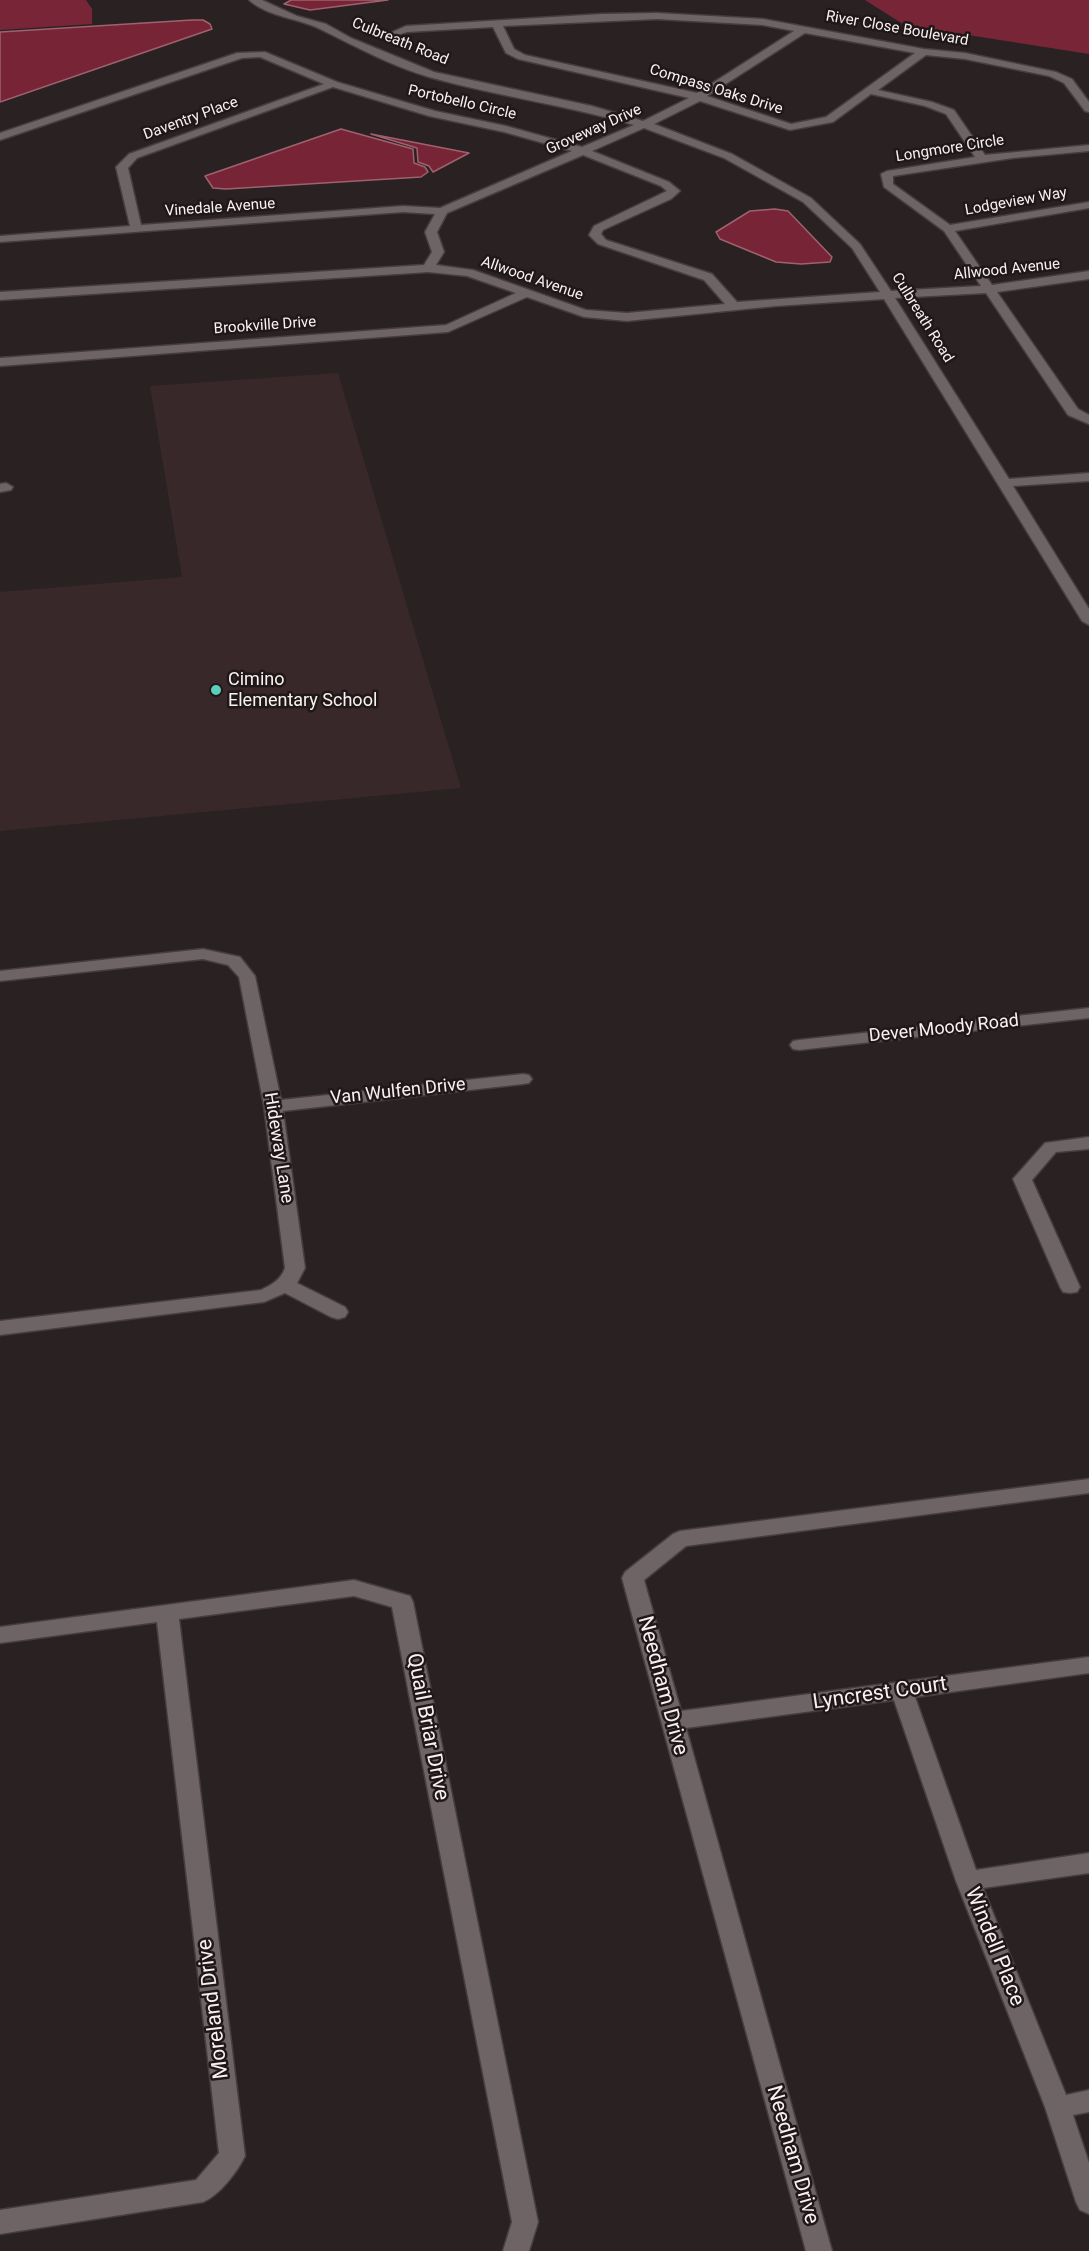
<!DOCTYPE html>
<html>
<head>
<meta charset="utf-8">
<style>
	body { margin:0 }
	canvas { display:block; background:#2a2122 }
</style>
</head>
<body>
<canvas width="1089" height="2251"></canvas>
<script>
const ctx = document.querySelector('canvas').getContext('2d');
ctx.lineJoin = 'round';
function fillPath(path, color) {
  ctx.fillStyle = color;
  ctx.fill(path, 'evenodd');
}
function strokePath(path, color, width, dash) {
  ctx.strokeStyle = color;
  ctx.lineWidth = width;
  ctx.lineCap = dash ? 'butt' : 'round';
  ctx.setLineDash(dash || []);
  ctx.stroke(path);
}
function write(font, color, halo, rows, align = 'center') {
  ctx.font = font + ' Roboto,sans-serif';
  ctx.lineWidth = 5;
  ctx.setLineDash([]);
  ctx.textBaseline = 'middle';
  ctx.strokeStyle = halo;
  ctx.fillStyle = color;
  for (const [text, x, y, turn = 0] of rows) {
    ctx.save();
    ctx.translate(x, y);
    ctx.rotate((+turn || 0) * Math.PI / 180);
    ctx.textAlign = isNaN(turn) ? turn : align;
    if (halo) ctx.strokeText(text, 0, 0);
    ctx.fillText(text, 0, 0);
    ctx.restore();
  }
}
fillPath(new Path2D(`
	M 338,373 L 461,788 L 0,831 L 0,592 L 182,577 L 150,386 Z`), '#38282a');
fillPath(new Path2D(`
	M 0,0 L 86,0 L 92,9 L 92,24 L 0,30 Z
	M 865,0 L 1089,0 L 1089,54 L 911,26 L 903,24 Z`), '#782637');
const water = new Path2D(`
	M 291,0 L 388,0 L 310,10 L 284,4 Z
	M 192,20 L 203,20 L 210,24 L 212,29 L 0,102 L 0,32 Z
	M 341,129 L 413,149 L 414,163 L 425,167 L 428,172 L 421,177 L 226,189 L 213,188 L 205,176 Z
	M 371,134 L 469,153 L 433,172 L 429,166 L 418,162 L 417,148 Z
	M 775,209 L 788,211 L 832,257 L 830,262 L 801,264 L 776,262 L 720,239 L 716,232 L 750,211 Z`);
fillPath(water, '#772436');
strokePath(water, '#9e626e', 1.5);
const minor = new Path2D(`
	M 249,0 L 262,0 L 297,16 L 326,24 L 351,38 L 434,72 L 592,106 L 643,121 L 689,98 L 518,59 L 506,53 L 493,27 L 407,32 L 395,36 L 390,33 L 406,26 L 602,14 L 657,13 L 763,19 L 924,49 L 965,53 L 1056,72 L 1072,79 L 1089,102 L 1089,112 L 1085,111 L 1064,83 L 1049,76 L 965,59 L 926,55 L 878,90 L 932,102 L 954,110 L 985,155 L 1089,145 L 1089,151 L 1013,158 L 893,176 L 893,184 L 950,225 L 1089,202 L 1089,208 L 955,231 L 992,285 L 1089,271 L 1089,279 L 997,292 L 1078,409 L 1089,415 L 1089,424 L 1068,415 L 986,293 L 895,298 L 1009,479 L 1089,473 L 1089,481 L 1013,486 L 1089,609 L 1089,625 L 1082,621 L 884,299 L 776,306 L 627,321 L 584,317 L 527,297 L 448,332 L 0,366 L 0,358 L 446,325 L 516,293 L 467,276 L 428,272 L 0,300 L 0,292 L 424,265 L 432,252 L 425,232 L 435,214 L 403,212 L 0,242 L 0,236 L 130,226 L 116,167 L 129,154 L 324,84 L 260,57 L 242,58 L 0,140 L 0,133 L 237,53 L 265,52 L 337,82 L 435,111 L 506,126 L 582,147 L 634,125 C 566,105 496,96 429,77 C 391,66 355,46 320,29 C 298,18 268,17 249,0 ZM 657,19 L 763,25 L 794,31 L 697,93 L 525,55 L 514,49 L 503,26 ZM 805,33 L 915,53 L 826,117 L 791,124 L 707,96 ZM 333,87 L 429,116 L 504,132 L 572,151 L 440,208 L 403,206 L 141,225 L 128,168 L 137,158 ZM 871,94 L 925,106 L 946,114 L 975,157 L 887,171 L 881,174 L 884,187 L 944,231 L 981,286 L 891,291 L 860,244 L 811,198 L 732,154 L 654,124 L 700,101 L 790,130 L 833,122 ZM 644,128 L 724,158 L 803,202 L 852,248 L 880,292 L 737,302 L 712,274 L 606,240 L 601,234 L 603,230 L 671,199 L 680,191 L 669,182 L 592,151 ZM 583,155 L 661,186 L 667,191 L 594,226 L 589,235 L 598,244 L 704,280 L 725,304 L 627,313 L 586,310 L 473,270 L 436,265 L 444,252 L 437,232 L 447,213 Z
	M 6,483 L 13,487 L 11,490 L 0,492 L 0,484 Z
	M 203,949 L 240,957 L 255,976 L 281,1100 L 523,1074 L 529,1075 L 532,1079 L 529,1083 L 523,1084 L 283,1111 L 305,1268 L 297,1283 L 345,1307 L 348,1312 L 345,1317 L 338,1319 L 331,1317 L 285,1293 L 264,1302 L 0,1335 L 0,1321 L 261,1290 C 271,1285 281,1280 285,1268 L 264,1106 L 239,977 L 228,965 L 203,959 L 0,981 L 0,971 Z
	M 1089,1008 L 1089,1018 L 799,1050 L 793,1049 L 790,1045 L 793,1041 L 799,1040 Z
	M 1089,1137 L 1089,1149 L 1056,1152 L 1032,1180 L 1080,1287 L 1077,1292 L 1070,1293 L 1063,1292 L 1060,1287 L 1013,1179 L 1045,1143 Z
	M 1089,1479 L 1089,1493 L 686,1546 L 644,1580 L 681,1711 L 1089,1657 L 1089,1673 L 915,1697 L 976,1870 L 1089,1853 L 1089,1873 L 983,1888 L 1066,2095 L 1089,2090 L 1089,2112 L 1073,2115 L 1089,2163 L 1089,2214 L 1080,2210 L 1076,2202 L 1045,2107 L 956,1881 L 894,1700 L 686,1728 L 832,2251 L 806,2251 L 622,1578 L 625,1572 L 673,1534 L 680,1531 Z
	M 354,1580 L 410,1596 L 413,1602 L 538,2222 L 529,2251 L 503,2251 L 512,2222 L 392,1607 L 354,1596 L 179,1619 L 245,2156 C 237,2172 220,2195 203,2202 L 0,2234 L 0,2210 L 196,2180 L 219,2153 L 157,1622 L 0,1643 L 0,1627 Z`);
strokePath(minor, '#453d3e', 3);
fillPath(minor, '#6e6465');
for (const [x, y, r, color] of [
	[216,690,6,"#5bcebc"]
]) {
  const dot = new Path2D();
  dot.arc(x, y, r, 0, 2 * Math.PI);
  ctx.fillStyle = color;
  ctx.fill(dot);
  strokePath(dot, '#201818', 2);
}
write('15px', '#f8f1f2', '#201818', [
	["River Close Boulevard",897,29,10],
	["Culbreath Road",400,42,22],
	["Compass Oaks Drive",716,90,17],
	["Portobello Circle",462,103,13],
	["Daventry Place",191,119,-20],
	["Groveway Drive",594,130,-24],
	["Longmore Circle",950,149,-9],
	["Lodgeview Way",1016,202,-10],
	["Vinedale Avenue",220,208,-4],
	["Allwood Avenue",1007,270,-6],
	["Allwood Avenue",532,279,19],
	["Culbreath Road",922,318,58],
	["Brookville Drive",265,326,-4]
]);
write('18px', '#f8f1f2', '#201818', [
	["Cimino",228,680],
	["Elementary School",228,701]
], 'left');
write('18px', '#f8f1f2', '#201818', [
	["Dever Moody Road",944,1029,-6],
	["Van Wulfen Drive",398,1092,-6],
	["Hideway Lane",278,1148,81]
]);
write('21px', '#f8f1f2', '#201818', [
	["Needham Drive",662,1686,75],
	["Lyncrest Court",880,1694,-8],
	["Quail Briar Drive",427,1727,79],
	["Windell Place",994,1947,68],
	["Moreland Drive",214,2009,-97],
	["Needham Drive",792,2155,74]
]);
</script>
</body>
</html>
